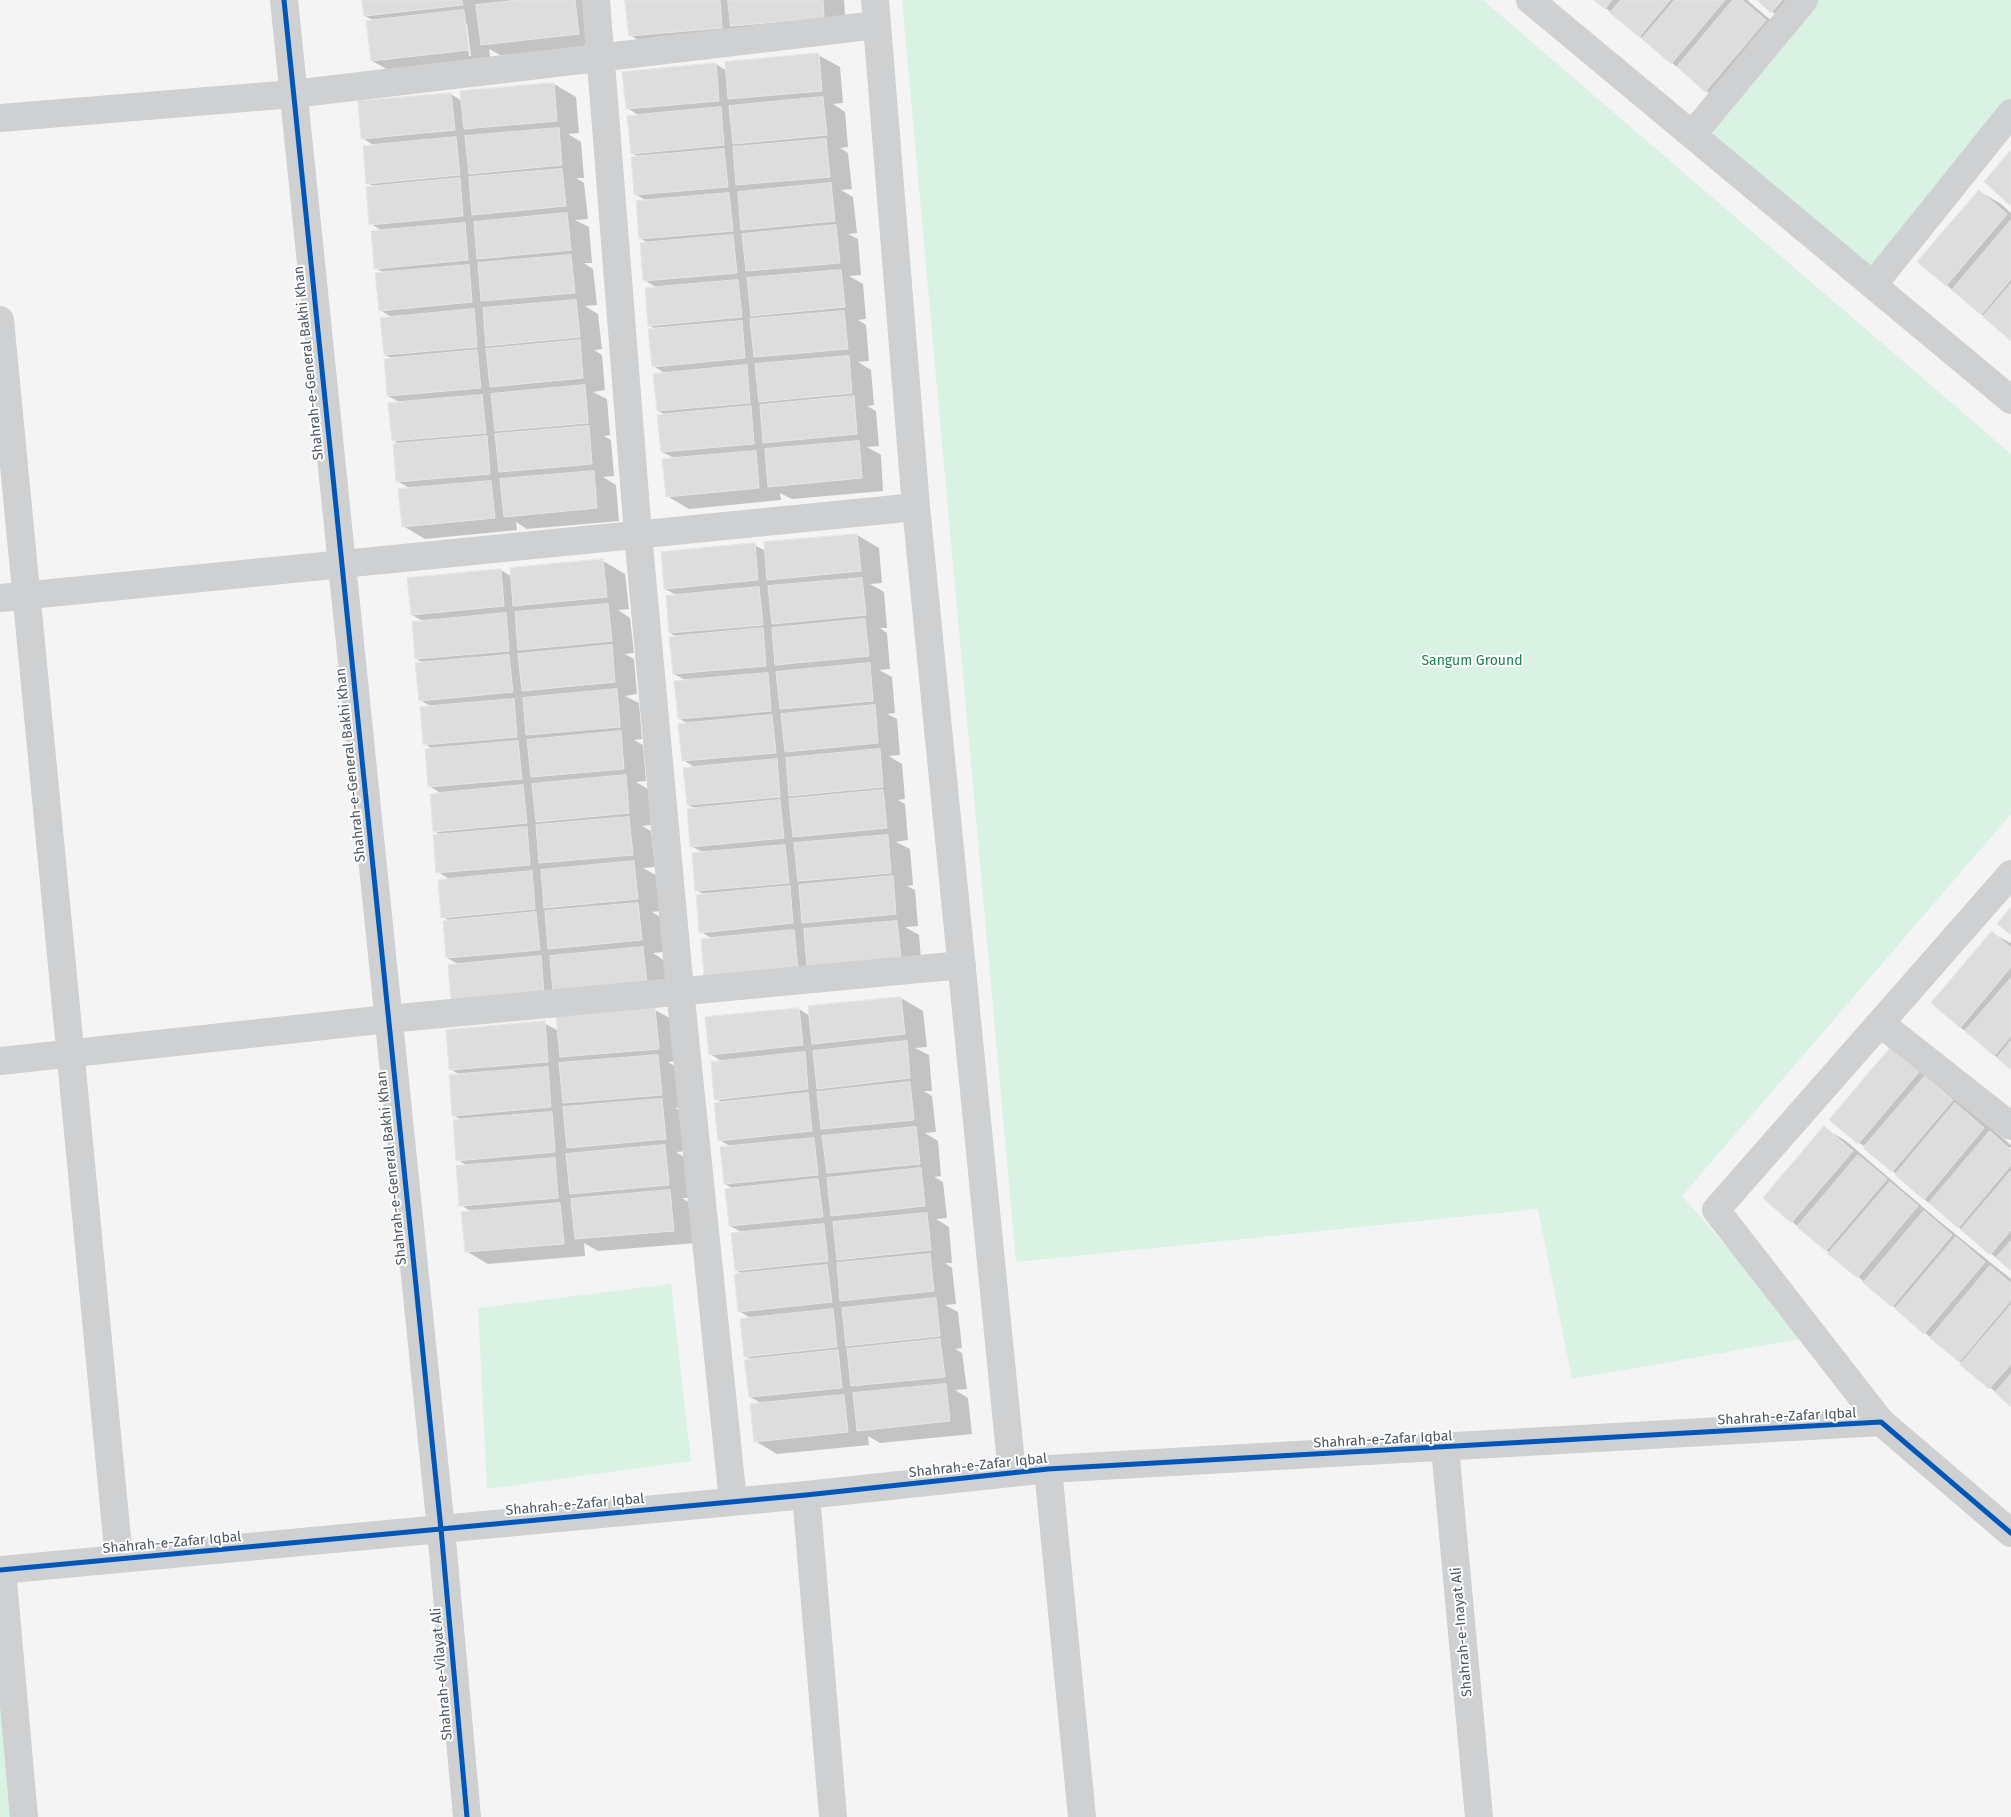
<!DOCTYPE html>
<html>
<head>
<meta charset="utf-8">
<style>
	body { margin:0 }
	canvas { display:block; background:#f4f4f4 }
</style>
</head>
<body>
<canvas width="2011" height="1817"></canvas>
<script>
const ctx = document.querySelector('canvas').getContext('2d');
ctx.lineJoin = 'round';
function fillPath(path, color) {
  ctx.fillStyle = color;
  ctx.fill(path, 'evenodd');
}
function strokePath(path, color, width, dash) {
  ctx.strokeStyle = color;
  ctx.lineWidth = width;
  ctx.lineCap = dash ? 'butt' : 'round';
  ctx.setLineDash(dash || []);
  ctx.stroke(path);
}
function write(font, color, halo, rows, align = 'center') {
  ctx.font = font + ' "Fira Sans",sans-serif';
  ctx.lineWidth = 4;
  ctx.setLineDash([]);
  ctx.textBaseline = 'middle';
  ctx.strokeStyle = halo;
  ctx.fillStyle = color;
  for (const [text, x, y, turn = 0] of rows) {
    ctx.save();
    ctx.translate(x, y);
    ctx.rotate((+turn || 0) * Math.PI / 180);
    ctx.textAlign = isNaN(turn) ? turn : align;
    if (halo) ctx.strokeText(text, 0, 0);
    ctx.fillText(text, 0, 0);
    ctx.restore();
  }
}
fillPath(new Path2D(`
	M 902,0 L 1483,0 L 2011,454 L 2011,814 L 1682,1196 L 1807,1338 L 1572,1379 L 1538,1209 L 1016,1262 Z
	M 1804,0 L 2011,0 L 2011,115 L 1873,285 L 1692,135 Z
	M 671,1284 L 691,1461 L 487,1489 L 478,1308 Z
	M 0,1570 L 24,1817 L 0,1817 Z`), '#d9f2e3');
fillPath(new Path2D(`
	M 363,0 L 594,0 L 601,46 L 504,57 L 489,49 L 491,62 L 394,73 L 372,61 L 375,21 L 365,16 ZM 465,24 L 467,24 L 471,56 L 469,56 Z
	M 626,0 L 844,0 L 846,30 L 652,48 L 630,35 Z
	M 1596,0 L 1747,0 L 1787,34 L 1728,104 L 1706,91 Z
	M 1759,0 L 1815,0 L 1794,25 L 1772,12 Z
	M 818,55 L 840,67 L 843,103 L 833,104 L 845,112 L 848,147 L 840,148 L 848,153 L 852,189 L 841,190 L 853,197 L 857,233 L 848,234 L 858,239 L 861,275 L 849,276 L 863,284 L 866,319 L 858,320 L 866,325 L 869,361 L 858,362 L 871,370 L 874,405 L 867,406 L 876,411 L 879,446 L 867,447 L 881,455 L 883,491 L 792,499 L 780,493 L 781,500 L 689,509 L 667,496 L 676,459 L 662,452 L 666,415 L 658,411 L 666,374 L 653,366 L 657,330 L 649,325 L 658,288 L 644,280 L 649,244 L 640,238 L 647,201 L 635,194 L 640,158 L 632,153 L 640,116 L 627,108 L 716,64 L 727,71 Z
	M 554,84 L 576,97 L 579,133 L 568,134 L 581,142 L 584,178 L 576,178 L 584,183 L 588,219 L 575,220 L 589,227 L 592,263 L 584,263 L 593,269 L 597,305 L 585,306 L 598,314 L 602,349 L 594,350 L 602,355 L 605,390 L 593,392 L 607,399 L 610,435 L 604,436 L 611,440 L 614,476 L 603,477 L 616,485 L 619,521 L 527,529 L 516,522 L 517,530 L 425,539 L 403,526 L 411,489 L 397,481 L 400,445 L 393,440 L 401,403 L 388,396 L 393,359 L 385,355 L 393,318 L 380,310 L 384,273 L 376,268 L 384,232 L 371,224 L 375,187 L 367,183 L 375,146 L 362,138 L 451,94 L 462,101 Z
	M 1979,191 L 2001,204 L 2011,213 L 2011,339 L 1919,262 Z
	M 857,535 L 879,548 L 882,583 L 870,584 L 884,592 L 887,628 L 880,628 L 887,633 L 890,669 L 879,670 L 892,677 L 895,713 L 887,714 L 897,719 L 900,755 L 889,756 L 902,764 L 905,799 L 898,800 L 905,804 L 908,840 L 896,842 L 910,849 L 913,885 L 907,886 L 915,890 L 918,926 L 905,927 L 919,935 L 922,971 L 820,980 L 713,939 L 701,932 L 705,895 L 696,890 L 704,853 L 691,846 L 697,809 L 688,805 L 696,768 L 683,760 L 688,724 L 679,718 L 687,681 L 674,674 L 679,638 L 670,633 L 678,596 L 665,589 L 754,545 L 766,551 Z
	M 603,561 L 625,574 L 629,609 L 618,610 L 630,618 L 634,653 L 625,654 L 634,659 L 637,694 L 625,696 L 639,703 L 642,739 L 634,740 L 643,745 L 646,781 L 636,782 L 648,789 L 651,825 L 642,826 L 651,831 L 655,867 L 643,868 L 656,875 L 660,911 L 652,912 L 660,917 L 664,952 L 653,953 L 665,961 L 669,996 L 576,1005 L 460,965 L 447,958 L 450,921 L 443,917 L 451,880 L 438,872 L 442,836 L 434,831 L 442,794 L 429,786 L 434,750 L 425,744 L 432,707 L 420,700 L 425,664 L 417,659 L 425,622 L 412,615 L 501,570 L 512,577 Z
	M 1992,933 L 2011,943 L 2011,1069 L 1960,1027 Z
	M 901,998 L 923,1011 L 927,1047 L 915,1048 L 929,1055 L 932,1091 L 924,1091 L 932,1096 L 936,1132 L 925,1133 L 938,1141 L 941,1176 L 934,1177 L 943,1182 L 947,1218 L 936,1219 L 949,1227 L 952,1263 L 945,1263 L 952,1268 L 956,1304 L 945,1305 L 958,1312 L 962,1348 L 955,1349 L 962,1353 L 967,1389 L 955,1390 L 968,1398 L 972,1434 L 880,1443 L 868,1436 L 869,1445 L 777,1454 L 755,1441 L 763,1404 L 750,1397 L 752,1360 L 745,1356 L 752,1319 L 739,1311 L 743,1275 L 736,1270 L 743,1233 L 730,1226 L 734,1189 L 725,1184 L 732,1147 L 719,1140 L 723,1103 L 716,1099 L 723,1062 L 710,1054 L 799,1009 L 810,1016 Z
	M 655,1010 L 677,1022 L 680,1061 L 668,1062 L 680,1069 L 684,1107 L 675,1108 L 684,1113 L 688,1151 L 676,1152 L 687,1159 L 691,1198 L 682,1198 L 692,1204 L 696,1243 L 598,1251 L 584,1243 L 585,1256 L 488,1264 L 466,1251 L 472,1212 L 461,1205 L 468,1166 L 458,1160 L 463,1121 L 453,1115 L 462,1076 L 450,1069 L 544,1023 L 559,1031 Z
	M 1891,1049 L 1913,1062 L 2011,1145 L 2011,1148 L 2010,1147 L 2008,1148 L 2011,1151 L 2011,1270 L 1924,1199 L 1866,1147 L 1859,1143 Z
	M 1824,1128 L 1846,1141 L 1938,1220 L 2011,1279 L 2011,1405 L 1764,1198 Z`), '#0003');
const building = new Path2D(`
	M 362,0 L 462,0 L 463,5 L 364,16 Z
	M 519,0 L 575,0 L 579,34 L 481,45 L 476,5 Z
	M 625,0 L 720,0 L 722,28 L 629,36 Z
	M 728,0 L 823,0 L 824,18 L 731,26 Z
	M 1594,0 L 1612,0 L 1605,9 Z
	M 1621,0 L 1670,0 L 1639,37 L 1610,13 Z
	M 1675,0 L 1725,0 L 1671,64 L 1642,39 Z
	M 1733,0 L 1742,0 L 1766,20 L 1705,92 L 1677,67 Z
	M 1757,0 L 1782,0 L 1771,13 Z
	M 464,10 L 469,50 L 371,61 L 366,21 Z
	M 819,53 L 822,91 L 728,99 L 725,62 Z
	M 716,63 L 719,101 L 626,109 L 622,72 Z
	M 554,83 L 557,121 L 464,129 L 460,91 Z
	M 451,93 L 455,130 L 361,139 L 358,101 Z
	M 823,97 L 827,135 L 733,144 L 729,106 Z
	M 721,107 L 724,145 L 631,154 L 627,116 Z
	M 559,128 L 562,165 L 469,174 L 465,136 Z
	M 456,137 L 460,175 L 366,184 L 363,146 Z
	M 826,139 L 830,177 L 736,185 L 733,147 Z
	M 724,149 L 728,187 L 634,195 L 631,157 Z
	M 2011,150 L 2011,206 L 1984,182 Z
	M 562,169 L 566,206 L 472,215 L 469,177 Z
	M 460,178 L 463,216 L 369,225 L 366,187 Z
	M 831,183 L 835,221 L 741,230 L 738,192 Z
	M 1979,190 L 2007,214 L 1946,286 L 1917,262 Z
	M 729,193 L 733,231 L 639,239 L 636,201 Z
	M 567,213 L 571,250 L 477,259 L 474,222 Z
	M 2011,220 L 2011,279 L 1981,315 L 1952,290 Z
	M 465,223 L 468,260 L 374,269 L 371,231 Z
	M 836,225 L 840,263 L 746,271 L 742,234 Z
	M 733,235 L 737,273 L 643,281 L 640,243 Z
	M 571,255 L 575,293 L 481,301 L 478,263 Z
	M 469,265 L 472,302 L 379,311 L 375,273 Z
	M 841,270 L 845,307 L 751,316 L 747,278 Z
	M 738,280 L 742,317 L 648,326 L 645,288 Z
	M 2011,284 L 2011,341 L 1983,317 Z
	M 576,300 L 580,337 L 486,346 L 483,308 Z
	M 474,309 L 477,347 L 384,355 L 380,318 Z
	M 844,311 L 848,349 L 754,357 L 750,319 Z
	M 742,321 L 745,358 L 652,367 L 648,329 Z
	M 580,340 L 583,378 L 490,387 L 486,349 Z
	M 477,350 L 481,388 L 387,396 L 384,359 Z
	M 849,356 L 852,393 L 759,402 L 755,364 Z
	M 747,365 L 750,403 L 657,411 L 653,374 Z
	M 585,385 L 588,423 L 495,431 L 491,394 Z
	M 482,395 L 486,433 L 392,441 L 388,403 Z
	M 854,396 L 857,434 L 763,443 L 760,405 Z
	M 751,406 L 754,444 L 661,452 L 657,415 Z
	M 589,426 L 592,464 L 499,472 L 495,434 Z
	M 487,436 L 490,474 L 396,482 L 393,444 Z
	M 859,441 L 862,478 L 768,487 L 765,449 Z
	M 756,451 L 759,488 L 666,497 L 662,459 Z
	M 594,471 L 597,508 L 504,517 L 500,479 Z
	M 491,481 L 495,518 L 402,527 L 398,489 Z
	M 857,534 L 861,571 L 767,580 L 764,542 Z
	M 755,543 L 758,580 L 664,589 L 661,552 Z
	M 603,559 L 607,597 L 513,606 L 510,568 Z
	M 501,569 L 504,606 L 411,615 L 407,578 Z
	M 862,578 L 866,615 L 772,624 L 768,586 Z
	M 759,587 L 763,625 L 669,633 L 666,596 Z
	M 608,604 L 612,641 L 518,650 L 515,612 Z
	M 506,613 L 509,651 L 415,659 L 412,622 Z
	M 865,619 L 869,656 L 775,665 L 772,628 Z
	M 763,628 L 766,666 L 673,674 L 669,637 Z
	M 612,645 L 615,682 L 522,691 L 518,654 Z
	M 509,655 L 513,692 L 419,701 L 415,663 Z
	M 870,663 L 873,701 L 780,709 L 776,672 Z
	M 768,673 L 771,711 L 678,719 L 674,681 Z
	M 617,689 L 620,727 L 526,735 L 523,698 Z
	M 514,699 L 517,737 L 423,745 L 420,707 Z
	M 875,705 L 878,743 L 785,752 L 781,714 Z
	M 772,715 L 776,753 L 682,761 L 678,724 Z
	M 621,731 L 624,769 L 531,777 L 527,740 Z
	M 518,741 L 522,779 L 428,787 L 425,749 Z
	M 880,749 L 883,787 L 789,796 L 786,758 Z
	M 777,759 L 780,797 L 687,805 L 683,768 Z
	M 626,775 L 629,813 L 536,822 L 532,784 Z
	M 523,785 L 527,823 L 433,832 L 430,794 Z
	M 883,790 L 887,828 L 793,837 L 789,799 Z
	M 780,800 L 784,838 L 690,847 L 687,809 Z
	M 629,817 L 633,855 L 539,863 L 536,825 Z
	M 527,827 L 530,865 L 436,873 L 433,835 Z
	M 888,835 L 891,873 L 798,881 L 794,843 Z
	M 785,845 L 789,883 L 695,891 L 692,853 Z
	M 634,861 L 638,899 L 544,908 L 541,870 Z
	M 532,871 L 535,909 L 441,918 L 438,880 Z
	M 893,876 L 896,914 L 802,923 L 799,885 Z
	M 790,886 L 793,923 L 699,933 L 696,895 Z
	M 638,903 L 642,940 L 548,949 L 545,911 Z
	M 2011,907 L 2011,935 L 1997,924 Z
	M 536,912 L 540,950 L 446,958 L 443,921 Z
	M 897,921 L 901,958 L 807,967 L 804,929 Z
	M 794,930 L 798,968 L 704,977 L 701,939 Z
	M 1992,931 L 2011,948 L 2011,967 L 1960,1028 L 1931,1003 Z
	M 643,947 L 647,984 L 553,993 L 550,956 Z
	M 541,956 L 544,994 L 451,1002 L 448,965 Z
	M 2011,978 L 2011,1036 L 1994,1056 L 1965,1031 Z
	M 901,997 L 905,1034 L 812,1044 L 808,1006 Z
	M 655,1008 L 659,1049 L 560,1057 L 556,1017 Z
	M 799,1008 L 803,1045 L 709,1055 L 705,1017 Z
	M 545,1021 L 548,1062 L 449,1070 L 446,1030 Z
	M 907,1041 L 910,1078 L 817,1089 L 813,1051 Z
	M 2011,1041 L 2011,1070 L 1997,1058 Z
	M 1890,1048 L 1919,1072 L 1858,1144 L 1829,1120 Z
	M 805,1052 L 808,1089 L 714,1100 L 711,1062 Z
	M 658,1055 L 662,1095 L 563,1103 L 559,1063 Z
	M 548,1067 L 551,1107 L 452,1116 L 449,1075 Z
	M 1925,1076 L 1953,1100 L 1892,1172 L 1863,1148 Z
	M 910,1082 L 914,1120 L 821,1129 L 817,1092 Z
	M 808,1093 L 812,1131 L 718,1141 L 714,1103 Z
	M 662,1099 L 666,1139 L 567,1148 L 563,1107 Z
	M 1955,1103 L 1984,1128 L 1924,1200 L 1895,1175 Z
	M 552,1112 L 555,1152 L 456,1161 L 453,1120 Z
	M 1824,1126 L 1853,1151 L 1791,1223 L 1763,1198 Z
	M 916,1127 L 920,1164 L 827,1173 L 822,1136 Z
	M 1990,1131 L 2011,1150 L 2011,1165 L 1958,1228 L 1929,1203 Z
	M 814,1138 L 818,1175 L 724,1184 L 720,1147 Z
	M 665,1145 L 669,1185 L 570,1194 L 566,1154 Z
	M 1858,1155 L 1887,1179 L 1826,1251 L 1797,1227 Z
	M 555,1158 L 558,1198 L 459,1206 L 456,1166 Z
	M 921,1168 L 925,1206 L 831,1216 L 827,1178 Z
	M 2011,1171 L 2011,1230 L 1990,1255 L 1961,1230 Z
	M 818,1179 L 823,1217 L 729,1226 L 725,1189 Z
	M 1890,1182 L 1918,1206 L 1857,1278 L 1828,1254 Z
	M 670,1190 L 674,1231 L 575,1239 L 571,1199 Z
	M 560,1203 L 564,1244 L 465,1252 L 461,1212 Z
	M 1924,1211 L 1952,1235 L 1892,1307 L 1863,1283 Z
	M 927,1213 L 931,1250 L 837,1260 L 833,1222 Z
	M 824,1224 L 828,1261 L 735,1271 L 731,1233 Z
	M 1956,1237 L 1985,1262 L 1924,1334 L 1895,1309 Z
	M 2011,1241 L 2011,1271 L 1996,1258 Z
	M 930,1254 L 934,1291 L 840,1301 L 837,1263 Z
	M 827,1265 L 832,1302 L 738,1312 L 734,1274 Z
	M 1990,1266 L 2011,1283 L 2011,1300 L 1959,1362 L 1930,1338 Z
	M 936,1298 L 940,1336 L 846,1346 L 842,1308 Z
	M 2011,1305 L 2011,1364 L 1989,1389 L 1960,1365 Z
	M 833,1309 L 837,1347 L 744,1357 L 740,1319 Z
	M 940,1339 L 945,1377 L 851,1386 L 847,1349 Z
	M 838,1350 L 842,1388 L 749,1397 L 744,1360 Z
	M 2011,1374 L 2011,1407 L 1995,1393 Z
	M 946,1384 L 950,1421 L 857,1431 L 853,1393 Z
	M 844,1395 L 848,1432 L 754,1442 L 750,1404 Z`);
fillPath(building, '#ddddde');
strokePath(building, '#e5e6e7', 1);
strokePath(new Path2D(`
	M 596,0 L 638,534 L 680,990 L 733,1501
	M 875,0 L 916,507 L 1012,1473
	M 1530,0 L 2011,400
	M 0,118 L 293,94 L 877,25
	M 1692,135 L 1804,0
	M 1873,285 L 2011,113
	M 0,320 L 119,1559
	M 0,598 L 916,507
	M 1880,1023 L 2011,1126
	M 0,1061 L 388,1019 L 962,965
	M 1881,1422 L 1716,1210 L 2011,874
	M 1445,1448 L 1479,1817
	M 1048,1469 L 1082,1817
	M 806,1495 L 833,1817
	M 2,1570 L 24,1817`), '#ced0d2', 28);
strokePath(new Path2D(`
	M 284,0 L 441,1529 L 467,1817
	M 0,1570 L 806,1495 L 1048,1469 L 1881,1422 L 2011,1533`), '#ced0d2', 28);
strokePath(new Path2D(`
	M 284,0 L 441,1529 L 467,1817
	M 0,1570 L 806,1495 L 1048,1469 L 1881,1422 L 2011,1533`), '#0057b8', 5);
write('14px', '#4a5661', '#fff', [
	["Shahrah-e-General Bakhi Khan",309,363,-96],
	["Shahrah-e-General Bakhi Khan",351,765,-96],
	["Shahrah-e-General Bakhi Khan",392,1168,-96],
	["Shahrah-e-Zafar Iqbal",1787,1417,-3],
	["Shahrah-e-Zafar Iqbal",1383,1440,-3],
	["Shahrah-e-Zafar Iqbal",978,1466,-6],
	["Shahrah-e-Zafar Iqbal",575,1505,-5],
	["Shahrah-e-Zafar Iqbal",172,1543,-5],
	["Shahrah-e-Inayat Ali",1462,1632,-95],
	["Shahrah-e-Vilayat Ali",442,1674,-95]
]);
write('14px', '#17864f', '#fff', [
	["Sangum Ground",1472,661]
]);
</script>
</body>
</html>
